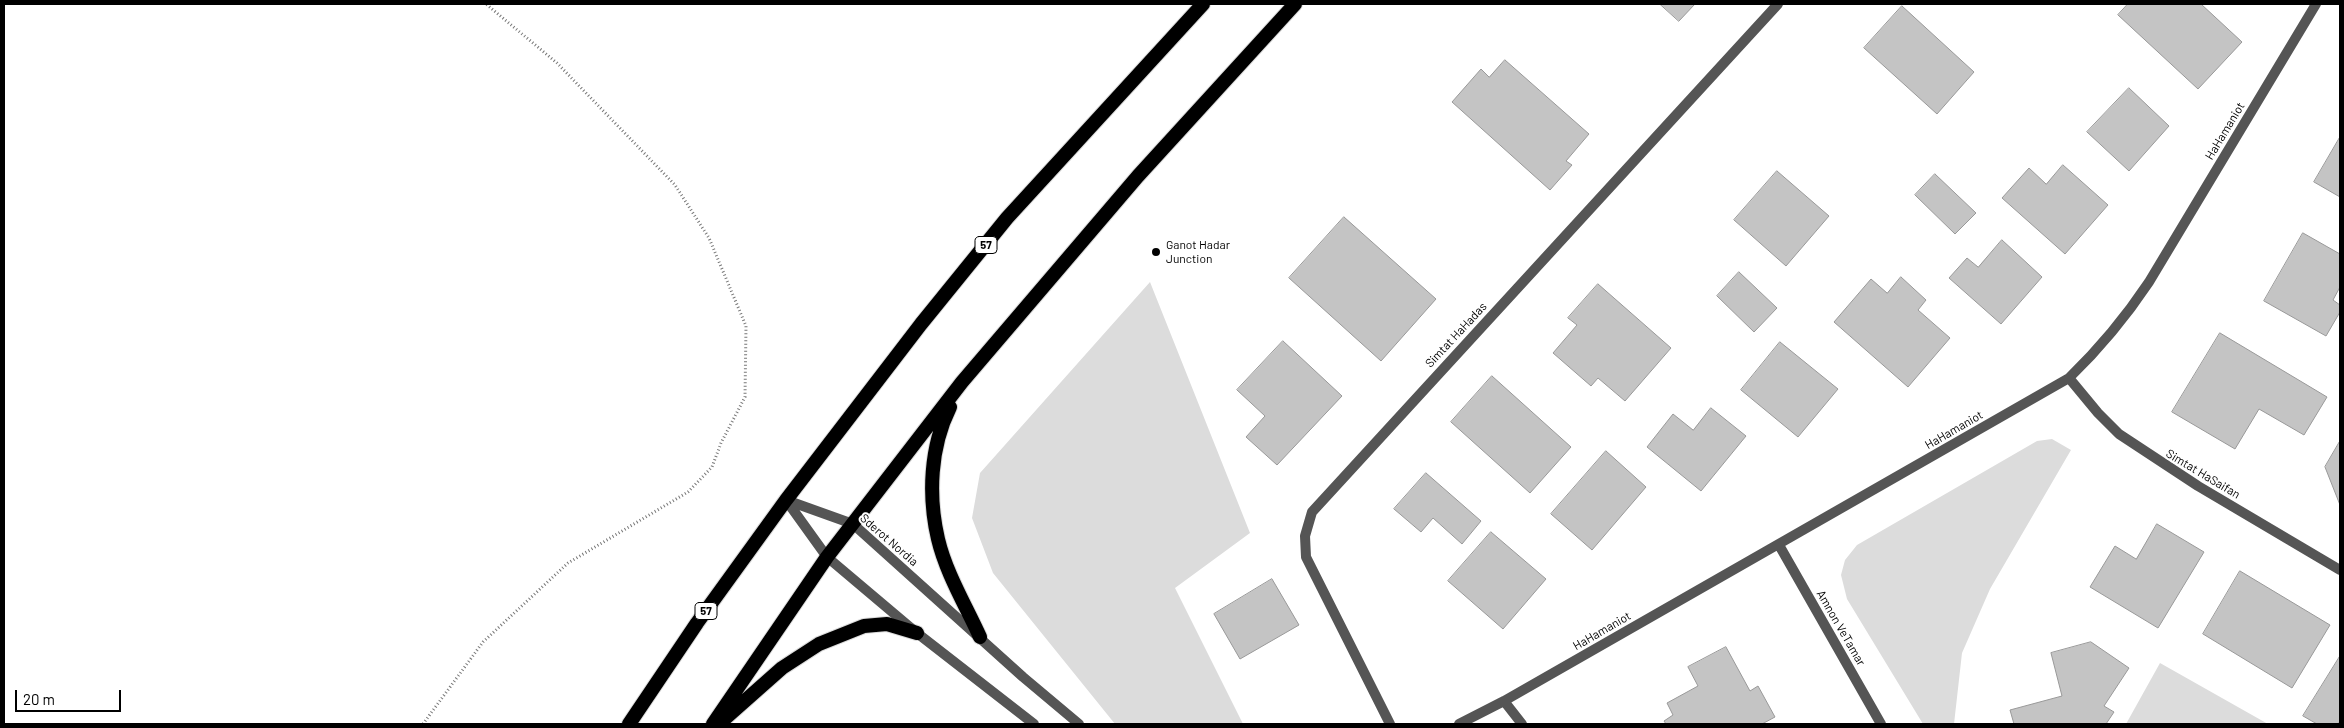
<!DOCTYPE html>
<html>
<head>
<meta charset="utf-8">
<style>
	body { margin:0 }
	#map { position:relative; width:2344px; height:728px; overflow:hidden; background:#fff; font-family:Barlow,sans-serif }
	canvas { display:block }
	.frame { position:absolute; inset:0; border:5px solid #000; pointer-events:none }
	.scale { position:absolute; left:15px; top:690px; width:106px; height:22px; box-sizing:border-box; border:2px solid #000; border-top:0; padding-left:6px; font-size:15px; line-height:18px; white-space:nowrap; color:#000; -webkit-text-stroke:4px #fff; paint-order:stroke }
</style>
</head>
<body>
<div id="map">
<canvas width="2344" height="728"></canvas>
<div class="frame"></div>
<div class="scale">20 m</div>
</div>
<script>
const ctx = document.querySelector('canvas').getContext('2d');
ctx.lineJoin = 'round';
function fillPath(path, color) {
  ctx.fillStyle = color;
  ctx.fill(path, 'evenodd');
}
function strokePath(path, color, width, dash) {
  ctx.strokeStyle = color;
  ctx.lineWidth = width;
  ctx.lineCap = dash ? 'butt' : 'round';
  ctx.setLineDash(dash || []);
  ctx.stroke(path);
}
function write(font, color, halo, rows, align = 'center') {
  ctx.font = font + ' Barlow,sans-serif';
  ctx.lineWidth = 4;
  ctx.setLineDash([]);
  ctx.textBaseline = 'middle';
  ctx.strokeStyle = halo;
  ctx.fillStyle = color;
  for (const [text, x, y, turn = 0] of rows) {
    ctx.save();
    ctx.translate(x, y);
    ctx.rotate((+turn || 0) * Math.PI / 180);
    ctx.textAlign = isNaN(turn) ? turn : align;
    if (halo) ctx.strokeText(text, 0, 0);
    ctx.fillText(text, 0, 0);
    ctx.restore();
  }
}
fillPath(new Path2D(`
	M 1150,282 L 1250,533 L 1175,588 L 1243,724 L 1115,724 L 993,573 L 972,518 L 980,473 Z
	M 2052,439 L 2071,450 L 1990,589 L 1962,653 L 1954,724 L 1923,724 L 1847,599 L 1841,575 L 1845,560 L 1857,545 L 2037,441 Z
	M 2160,663 L 2268,724 L 2126,724 Z`), '#dcdcdc');
const building = new Path2D(`
	M 1660,4 L 1695,4 L 1679,21 Z
	M 2128,4 L 2201,4 L 2242,42 L 2198,89 L 2118,15 Z
	M 1902,6 L 1974,72 L 1937,114 L 1864,48 Z
	M 1505,60 L 1589,134 L 1566,161 L 1572,165 L 1550,190 L 1452,102 L 1481,69 L 1489,77 Z
	M 2129,88 L 2169,126 L 2129,171 L 2087,132 Z
	M 2340,137 L 2340,197 L 2314,182 Z
	M 2063,165 L 2108,205 L 2065,254 L 2002,198 L 2029,168 L 2046,184 Z
	M 1777,171 L 1829,216 L 1786,266 L 1734,220 Z
	M 1935,174 L 1976,213 L 1955,234 L 1915,195 Z
	M 1344,217 L 1436,299 L 1381,361 L 1289,278 Z
	M 2303,233 L 2340,254 L 2340,287 L 2333,300 L 2340,305 L 2340,312 L 2326,336 L 2264,301 Z
	M 2002,240 L 2042,277 L 2001,324 L 1949,278 L 1967,258 L 1978,267 Z
	M 1739,272 L 1777,308 L 1754,332 L 1717,296 Z
	M 1901,277 L 1926,300 L 1918,310 L 1950,338 L 1908,387 L 1834,322 L 1871,279 L 1887,293 Z
	M 1598,284 L 1671,348 L 1625,401 L 1598,378 L 1591,386 L 1553,353 L 1577,325 L 1568,318 Z
	M 2220,333 L 2327,397 L 2304,435 L 2259,409 L 2235,449 L 2172,412 Z
	M 1283,341 L 1342,396 L 1277,465 L 1246,437 L 1265,416 L 1237,390 Z
	M 1780,342 L 1838,389 L 1798,437 L 1741,390 Z
	M 1492,376 L 1571,447 L 1530,493 L 1451,422 Z
	M 1711,408 L 1746,436 L 1701,491 L 1647,447 L 1673,414 L 1693,430 Z
	M 2340,441 L 2340,505 L 2325,467 Z
	M 1606,451 L 1646,487 L 1592,550 L 1551,514 Z
	M 1426,473 L 1481,521 L 1462,544 L 1433,518 L 1421,532 L 1394,509 Z
	M 2157,524 L 2204,552 L 2158,628 L 2090,587 L 2115,546 L 2136,559 Z
	M 1491,532 L 1546,579 L 1503,629 L 1448,581 Z
	M 2240,571 L 2330,625 L 2292,688 L 2203,634 Z
	M 1272,579 L 1299,625 L 1240,659 L 1214,614 Z
	M 2091,642 L 2129,668 L 2104,706 L 2114,712 L 2106,724 L 2014,724 L 2010,710 L 2062,696 L 2051,653 Z
	M 1726,647 L 1750,691 L 1758,686 L 1775,717 L 1762,724 L 1666,724 L 1664,721 L 1673,715 L 1667,703 L 1698,686 L 1688,667 Z
	M 2340,656 L 2340,721 L 2338,724 L 2317,724 L 2303,716 Z`);
fillPath(building, '#c4c4c4');
strokePath(building, '#999', 1);
const trunk = new Path2D(`
	M 950,407 C 930,447 928,496 938,539 C 946,573 966,606 980,637
	M 721,722 L 782,668 L 819,644 L 864,626 L 887,624 L 917,633
	M 629,724 L 697,623 L 786,500 L 921,324 L 1007,218 L 1203,4
	M 713,724 L 827,557 L 962,382 L 1138,176 L 1295,4`);
strokePath(trunk, '#dbdbdb', 16);
strokePath(new Path2D(`
	M 423,724 L 483,642 L 568,563 L 688,492 L 712,467 L 721,443 L 745,397 L 746,326 L 709,238 L 675,185 L 557,63 L 486,4`), '#777', 3, [1, 2.5]);
strokePath(new Path2D(`
	M 2069,378 L 2098,413 L 2119,434 L 2198,486 L 2340,570
	M 1779,545 L 1881,724
	M 1504,701 L 1522,724
	M 1390,724 L 1306,557 L 1305,536 L 1312,512 L 1778,4
	M 1459,724 L 1504,701 L 2069,378 C 2100,348 2125,318 2149,282 L 2316,4`), '#555', 10);
strokePath(new Path2D(`
	M 786,500 L 853,524 L 1023,677 L 1079,724
	M 786,500 L 827,557 L 917,633 L 1034,724`), '#555', 10);
strokePath(trunk, '#000', 14);
for (const [x, y, r, color] of [
	[1156,252,5,"#000"]
]) {
  const dot = new Path2D();
  dot.arc(x, y, r, 0, 2 * Math.PI);
  ctx.fillStyle = color;
  ctx.fill(dot);
  strokePath(dot, '#fff', 2);
}
for (const [x, y, w] of [
	[986,245,22],
	[706,611,22]
]) {
  const box = new Path2D();
  box.roundRect(x - w / 2, y - 8.5, w, 17, 4);
  ctx.fillStyle = '#fff';
  ctx.fill(box);
  strokePath(box, '#000', 1);
}
write('bold 11px', '#000', null, [
	["57",986,245],
	["57",706,611]
]);
write('12px', '#000', '#fff', [
	["HaHamaniot",2225,131,-59],
	["Simtat HaHadas",1456,335,-47],
	["HaHamaniot",1954,430,-30],
	["Simtat HaSaifan",2203,474,31],
	["Sderot Nordia",889,540,41],
	["Amnon VeTamar",1841,628,60],
	["HaHamaniot",1602,631,-30]
]);
write('12px', '#000', '#fff', [
	["Ganot Hadar",1166,245],
	["Junction",1166,259]
], 'left');
</script>
</body>
</html>
